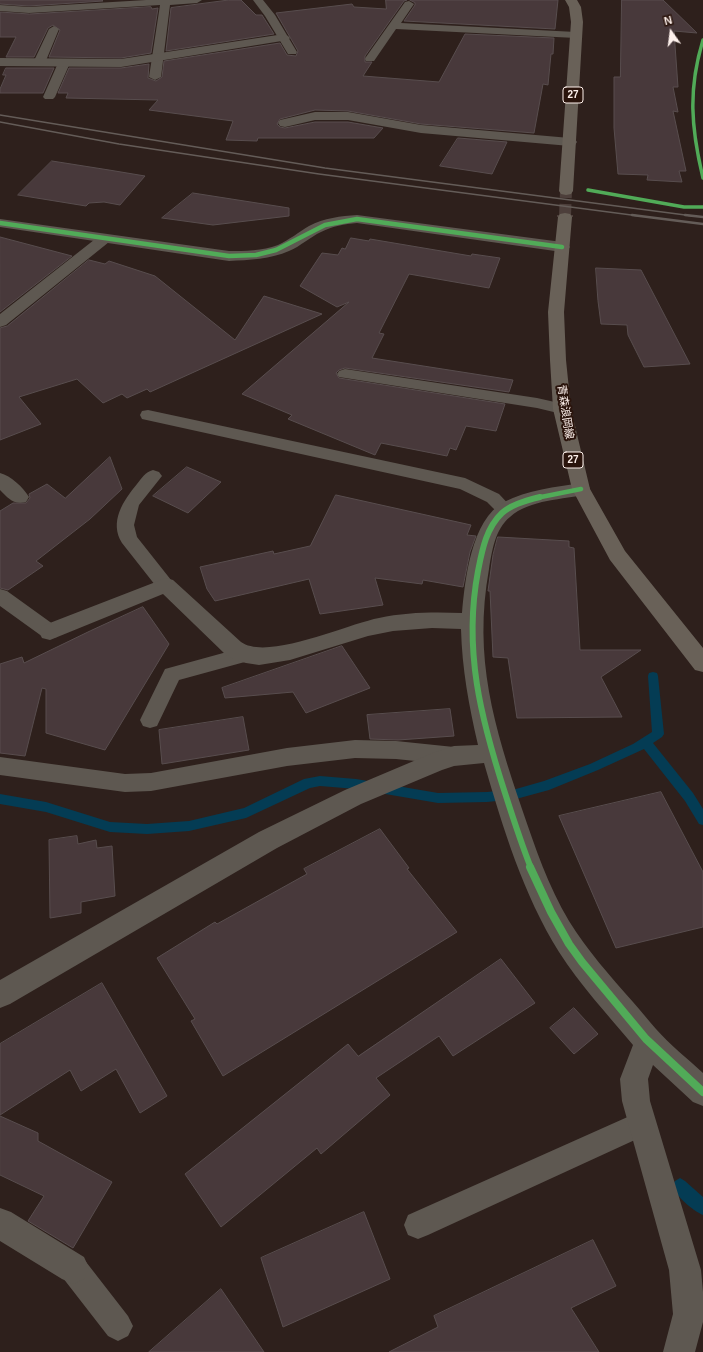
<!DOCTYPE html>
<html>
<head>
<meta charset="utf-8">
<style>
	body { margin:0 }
	#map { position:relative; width:703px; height:1352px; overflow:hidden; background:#2e201c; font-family:Helvetica,sans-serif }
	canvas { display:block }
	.north { position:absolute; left:651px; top:12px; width:40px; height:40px; -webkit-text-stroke:3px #2a140c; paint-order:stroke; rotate:346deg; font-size:11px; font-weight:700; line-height:16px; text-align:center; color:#fef1ec }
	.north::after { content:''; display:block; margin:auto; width:14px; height:18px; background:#fef1ec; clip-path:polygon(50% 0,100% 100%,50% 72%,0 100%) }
</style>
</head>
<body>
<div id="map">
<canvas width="703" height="1352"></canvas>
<div class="north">N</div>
</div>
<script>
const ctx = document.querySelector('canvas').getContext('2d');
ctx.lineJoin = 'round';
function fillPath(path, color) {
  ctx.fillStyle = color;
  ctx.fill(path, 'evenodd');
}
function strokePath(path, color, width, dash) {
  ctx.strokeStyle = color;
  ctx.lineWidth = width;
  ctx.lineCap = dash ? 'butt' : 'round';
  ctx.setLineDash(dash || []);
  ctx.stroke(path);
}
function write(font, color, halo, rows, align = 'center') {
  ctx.font = font + ' Helvetica,"Noto Sans JP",sans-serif';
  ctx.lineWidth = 4;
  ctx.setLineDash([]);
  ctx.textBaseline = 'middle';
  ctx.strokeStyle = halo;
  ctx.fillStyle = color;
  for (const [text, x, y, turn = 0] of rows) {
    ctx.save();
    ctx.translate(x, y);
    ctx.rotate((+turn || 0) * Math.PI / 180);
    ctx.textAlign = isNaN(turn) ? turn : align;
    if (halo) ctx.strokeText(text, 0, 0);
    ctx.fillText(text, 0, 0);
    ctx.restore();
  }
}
fillPath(new Path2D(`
	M 653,672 L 657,673 L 658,676 L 664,734 L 662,737 L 653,743 L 693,793 L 703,809 L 703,825 L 699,824 L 685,801 L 644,749 L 598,770 L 549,790 L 516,799 L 487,802 L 438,803 L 356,789 L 320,786 L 310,788 L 246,818 L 189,831 L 147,834 L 110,832 L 46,812 L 0,804 L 0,794 L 46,802 L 110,822 L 147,824 L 189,821 L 244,808 L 304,779 L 320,776 L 356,779 L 438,793 L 487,792 L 516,789 L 544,781 L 590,764 L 633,744 L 652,732 L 648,676 L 649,673 Z
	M 680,1178 L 685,1181 L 703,1197 L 703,1215 C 692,1210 677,1197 672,1186 L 675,1181 Z`), '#043c54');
const building = new Path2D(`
	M 0,0 L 102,0 L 103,1 L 29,6 L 0,4 Z
	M 229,0 L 241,0 L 256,15 L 262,15 L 274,34 L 166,51 L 171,8 Z
	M 386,0 L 407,0 L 404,1 L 365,56 L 365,62 L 372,62 L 363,76 L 439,82 L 465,34 L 554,38 L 553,54 L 551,54 L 548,85 L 543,84 L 534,133 L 421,124 L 348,111 L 315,110 L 280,119 L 277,124 L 280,127 L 285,128 L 315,122 L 348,122 L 383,128 L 374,138 L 258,138 L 257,141 L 226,140 L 233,121 L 149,110 L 158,100 L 66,98 L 68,93 L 58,93 L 69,68 L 121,68 L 149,64 L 148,78 L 156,81 L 162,77 L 164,61 L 280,43 L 287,55 L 296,56 L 298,51 L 276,13 L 352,4 L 354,7 L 386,9 Z
	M 410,0 L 558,0 L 555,29 L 404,21 L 415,5 L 415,3 Z
	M 622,0 L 663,0 L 697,33 L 674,31 L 678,87 L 673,87 L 678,112 L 673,111 L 686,171 L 679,171 L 682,182 L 647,180 L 648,175 L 618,174 L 614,128 L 614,77 L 620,77 Z
	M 151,7 L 152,9 L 158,8 L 151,53 L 121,58 L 49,57 L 60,30 L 53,25 L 48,28 L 34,57 L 6,57 L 16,37 L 0,37 L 0,12 L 29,14 Z
	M 6,68 L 54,68 L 43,93 L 0,93 L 0,89 L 6,75 L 3,75 Z
	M 458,138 L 507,142 L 492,174 L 440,166 Z
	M 52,161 L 109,170 L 145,176 L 120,205 L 104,202 L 89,203 L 86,206 L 18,195 Z
	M 193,193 L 289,208 L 289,216 L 213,225 L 162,218 Z
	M 0,237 L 72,256 L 0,312 Z
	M 351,238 L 369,241 L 370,239 L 471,256 L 472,254 L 500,258 L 489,288 L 409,274 L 379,333 L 384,334 L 372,358 L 513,380 L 509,392 L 345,368 L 339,370 L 336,373 L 339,378 L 505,404 L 496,431 L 466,426 L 456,450 L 450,448 L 447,456 L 381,443 L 375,455 L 288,419 L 292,415 L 242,394 L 349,302 L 337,307 L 300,286 L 322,253 L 338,255 L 342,248 L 345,249 Z
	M 89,260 L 105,264 L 109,261 L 155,276 L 235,340 L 264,296 L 322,314 L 150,392 L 147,389 L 127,398 L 122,394 L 103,403 L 77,379 L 19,397 L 41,424 L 0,440 L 0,328 L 7,326 Z
	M 596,268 L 641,270 L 690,364 L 644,367 L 628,335 L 627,325 L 601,324 L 598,301 Z
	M 110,457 L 122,489 L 90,519 L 36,561 L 43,566 L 8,590 L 0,588 L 0,511 L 13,503 L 26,503 L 30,498 L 29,494 L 47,484 L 65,498 Z
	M 187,467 L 221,482 L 188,513 L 153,496 Z
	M 336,495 L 471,525 L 467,535 L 476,536 L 470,552 L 463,587 L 423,580 L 422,584 L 375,578 L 383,605 L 320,614 L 309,579 L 215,601 L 207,589 L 200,567 L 273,551 L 274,554 L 310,546 Z
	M 498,537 L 569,541 L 569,547 L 574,548 L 580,650 L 641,650 L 601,677 L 622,717 L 517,718 L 508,658 L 493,657 L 490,591 L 488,591 L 493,555 Z
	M 143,607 L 169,644 L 105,750 L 46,733 L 46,689 L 42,688 L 25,756 L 0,753 L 0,664 L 22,657 L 24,663 L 90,631 Z
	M 342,646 L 370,688 L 306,713 L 293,692 L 225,698 L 222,688 Z
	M 450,709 L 454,736 L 398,740 L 370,739 L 367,715 Z
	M 243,717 L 249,750 L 162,764 L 159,730 Z
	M 661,792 L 703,872 L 703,927 L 616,948 L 559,816 Z
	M 380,829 L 409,868 L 407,869 L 457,932 L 223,1076 L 191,1021 L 195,1019 L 157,958 L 215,922 L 217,924 L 307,874 L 304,869 Z
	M 77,836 L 78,844 L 96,840 L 97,848 L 112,846 L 115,896 L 81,902 L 81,913 L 50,918 L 49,840 Z
	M 501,959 L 535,1003 L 453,1056 L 439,1036 L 376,1078 L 390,1095 L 321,1154 L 317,1148 L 221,1227 L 185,1174 L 348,1044 L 358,1056 Z
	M 102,983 L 167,1096 L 140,1113 L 116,1069 L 81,1091 L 70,1070 L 0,1115 L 0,1044 Z
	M 574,1008 L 598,1034 L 574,1054 L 550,1028 Z
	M 0,1116 L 38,1133 L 38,1141 L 112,1182 L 73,1248 L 28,1221 L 44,1196 L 0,1175 Z
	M 364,1212 L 390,1279 L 283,1327 L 261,1258 Z
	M 593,1240 L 616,1286 L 571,1308 L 599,1352 L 389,1352 L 438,1327 L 434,1316 Z
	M 221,1289 L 264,1352 L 149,1352 Z`);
fillPath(building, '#48393b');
strokePath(building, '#584d4e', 1);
strokePath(new Path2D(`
	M 565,216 L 566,191`), '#4d3f3b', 12, [12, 6]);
strokePath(new Path2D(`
	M 565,217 L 565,215`), '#4d3f3b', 16, [16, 8]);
fillPath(new Path2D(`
	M 146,0 L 202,0 L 197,3 L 170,5 L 161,77 L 155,80 L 149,77 L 160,5 L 29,13 L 0,11 L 0,5 L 29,7 Z
	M 253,0 L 263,0 L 275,15 L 297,52 L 296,54 L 288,54 L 265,16 Z
	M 409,1 L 414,4 L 401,23 L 576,32 L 581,35 L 576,38 L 396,29 L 374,61 L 366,61 L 365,59 L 366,57 L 405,2 Z
	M 54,26 L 59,29 L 45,63 L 39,66 L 35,65 L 33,63 L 49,29 Z
	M 64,60 L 70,63 L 55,97 L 53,99 L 45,99 L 43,97 L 58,63 Z
	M 345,369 L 537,398 L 568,405 L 570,409 L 568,413 L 562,414 L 537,408 L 339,377 L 337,374 L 339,371 Z
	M 148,410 L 465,478 L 499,494 L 514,510 L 511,514 L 505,516 L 499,514 L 487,502 L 460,489 L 142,419 L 140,415 L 142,411 Z
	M 153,470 L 159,472 L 162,476 L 139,505 L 134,525 L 137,537 L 175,585 L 173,590 L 166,592 L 159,590 L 122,543 C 109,522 123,501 137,484 C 142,478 145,472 153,470 Z
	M 0,589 L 7,591 L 57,627 L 60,632 L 57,637 L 50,639 L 43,637 L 0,606 Z
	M 245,647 L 252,650 L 255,655 L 252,660 L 179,680 L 157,726 L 150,728 L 143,726 L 140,720 L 165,669 Z
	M 355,740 L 396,741 L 454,747 L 461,750 L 465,756 L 461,762 L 454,765 L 396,759 L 355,758 L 287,766 L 151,791 L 125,792 L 0,775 L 0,757 L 125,774 L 151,773 L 287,748 Z
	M 641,1111 L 650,1115 L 654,1124 L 650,1133 L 428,1235 L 418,1239 L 408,1235 L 404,1225 L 408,1215 Z
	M 73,1254 L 83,1258 L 128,1316 L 133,1326 L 128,1336 L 118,1341 L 108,1336 L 63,1278 L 59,1268 L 63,1258 Z`), '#5e5851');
fillPath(new Path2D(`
	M 284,34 L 288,36 L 290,38 L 288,40 L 121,67 L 0,66 L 0,58 L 121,59 Z
	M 315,112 L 348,112 L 421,125 L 570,138 L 575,139 L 577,142 L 575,145 L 570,146 L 421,133 L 348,120 L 315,120 L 285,127 L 280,126 L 278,123 L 280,120 Z
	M 104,235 L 109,236 L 111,239 L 109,242 L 6,325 L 0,327 L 0,314 L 99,236 Z
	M 0,473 C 11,476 23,487 29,497 L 26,502 C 13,505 8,498 0,490 Z
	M 581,483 L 588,484 L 590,489 L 588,494 C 563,500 530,499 510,517 C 495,529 492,551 489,569 C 473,658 494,726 522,809 C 535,847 548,886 569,921 C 587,950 610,976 633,1002 C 641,1011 648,1020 656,1029 C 670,1045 687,1058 703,1073 L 703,1106 L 693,1102 L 653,1065 L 648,1079 L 650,1101 L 701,1270 L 703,1292 L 703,1322 L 695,1352 L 663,1352 L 673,1314 L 669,1270 L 622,1101 L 620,1079 L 633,1045 C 608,1015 580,985 559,952 C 523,894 503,828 484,763 L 454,766 L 442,770 L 361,804 L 277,848 L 10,1004 L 0,1008 L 0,980 L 259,832 L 345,790 L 435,752 L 454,746 L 478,745 C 469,706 462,669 461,629 L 432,628 L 393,631 L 368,636 L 290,660 L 259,665 L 246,663 L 235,660 L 225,654 L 163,594 L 50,640 L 42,638 L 39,632 L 42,626 L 166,578 L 173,580 L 241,642 C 268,661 347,624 379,618 C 406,612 435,612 462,613 C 465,580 471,520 504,502 C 527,490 556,487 581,483 Z
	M 0,1208 L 11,1212 L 84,1257 L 89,1268 L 84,1279 L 73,1284 L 62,1279 L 0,1241 Z`), '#5e5851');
fillPath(new Path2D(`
	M 357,215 L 562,242 L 567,244 L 570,247 L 567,250 L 562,252 L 357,223 C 344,224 333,226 321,232 C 310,237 301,246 289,251 C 271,259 249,260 229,261 L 0,227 L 0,219 L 229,251 C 245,251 262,251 278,245 C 289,240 299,232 309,226 C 324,218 341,216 357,215 Z`), '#5e5851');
fillPath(new Path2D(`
	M 565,0 L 577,0 L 581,7 L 583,22 L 573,191 L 571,194 L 566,195 L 561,194 L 559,191 L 571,22 L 569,7 Z
	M 565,213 L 570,214 L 572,217 L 564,312 L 566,360 L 571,409 L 590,489 L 625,551 L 703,648 L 703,672 L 695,670 L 610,560 L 572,489 L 553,409 L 550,360 L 548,312 L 558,217 L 560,214 Z`), '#696158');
strokePath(new Path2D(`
	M 0,115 L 325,168 L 693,216
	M 0,122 L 119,144 L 319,174 L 639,216`), '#645c58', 1.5);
strokePath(new Path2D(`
	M 632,215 L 703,224
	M 685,215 L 703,217`), '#645c58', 2.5);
strokePath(new Path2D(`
	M 703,40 C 688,89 691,128 703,178
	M 588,190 L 684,207 L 703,207`), '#51ab58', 3.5);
strokePath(new Path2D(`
	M 0,223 L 229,256 L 256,255 L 276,250 L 325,225 L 357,219 L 562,247
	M 536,498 L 581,489`), '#51ab58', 4.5);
strokePath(new Path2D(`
	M 531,868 C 521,843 513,818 505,793 C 481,719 463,650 478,571 C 482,551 486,528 502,513 C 512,504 527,500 540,497`), '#51ab58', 6);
strokePath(new Path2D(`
	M 530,867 L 551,912 L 569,944 L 582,962 L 646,1039 L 703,1092`), '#51ab58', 8);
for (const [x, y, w] of [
	[573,95,20],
	[573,460,20]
]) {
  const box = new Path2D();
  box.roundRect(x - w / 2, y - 8, w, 16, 3);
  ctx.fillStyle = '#2a140c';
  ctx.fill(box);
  strokePath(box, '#fef1ec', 1);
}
write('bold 10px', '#fef1ec', null, [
	["27",573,95],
	["27",573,460]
]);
write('11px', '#fef1ec', '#2a140c', [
	["青森浪岡線",565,412,81]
]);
</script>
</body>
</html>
